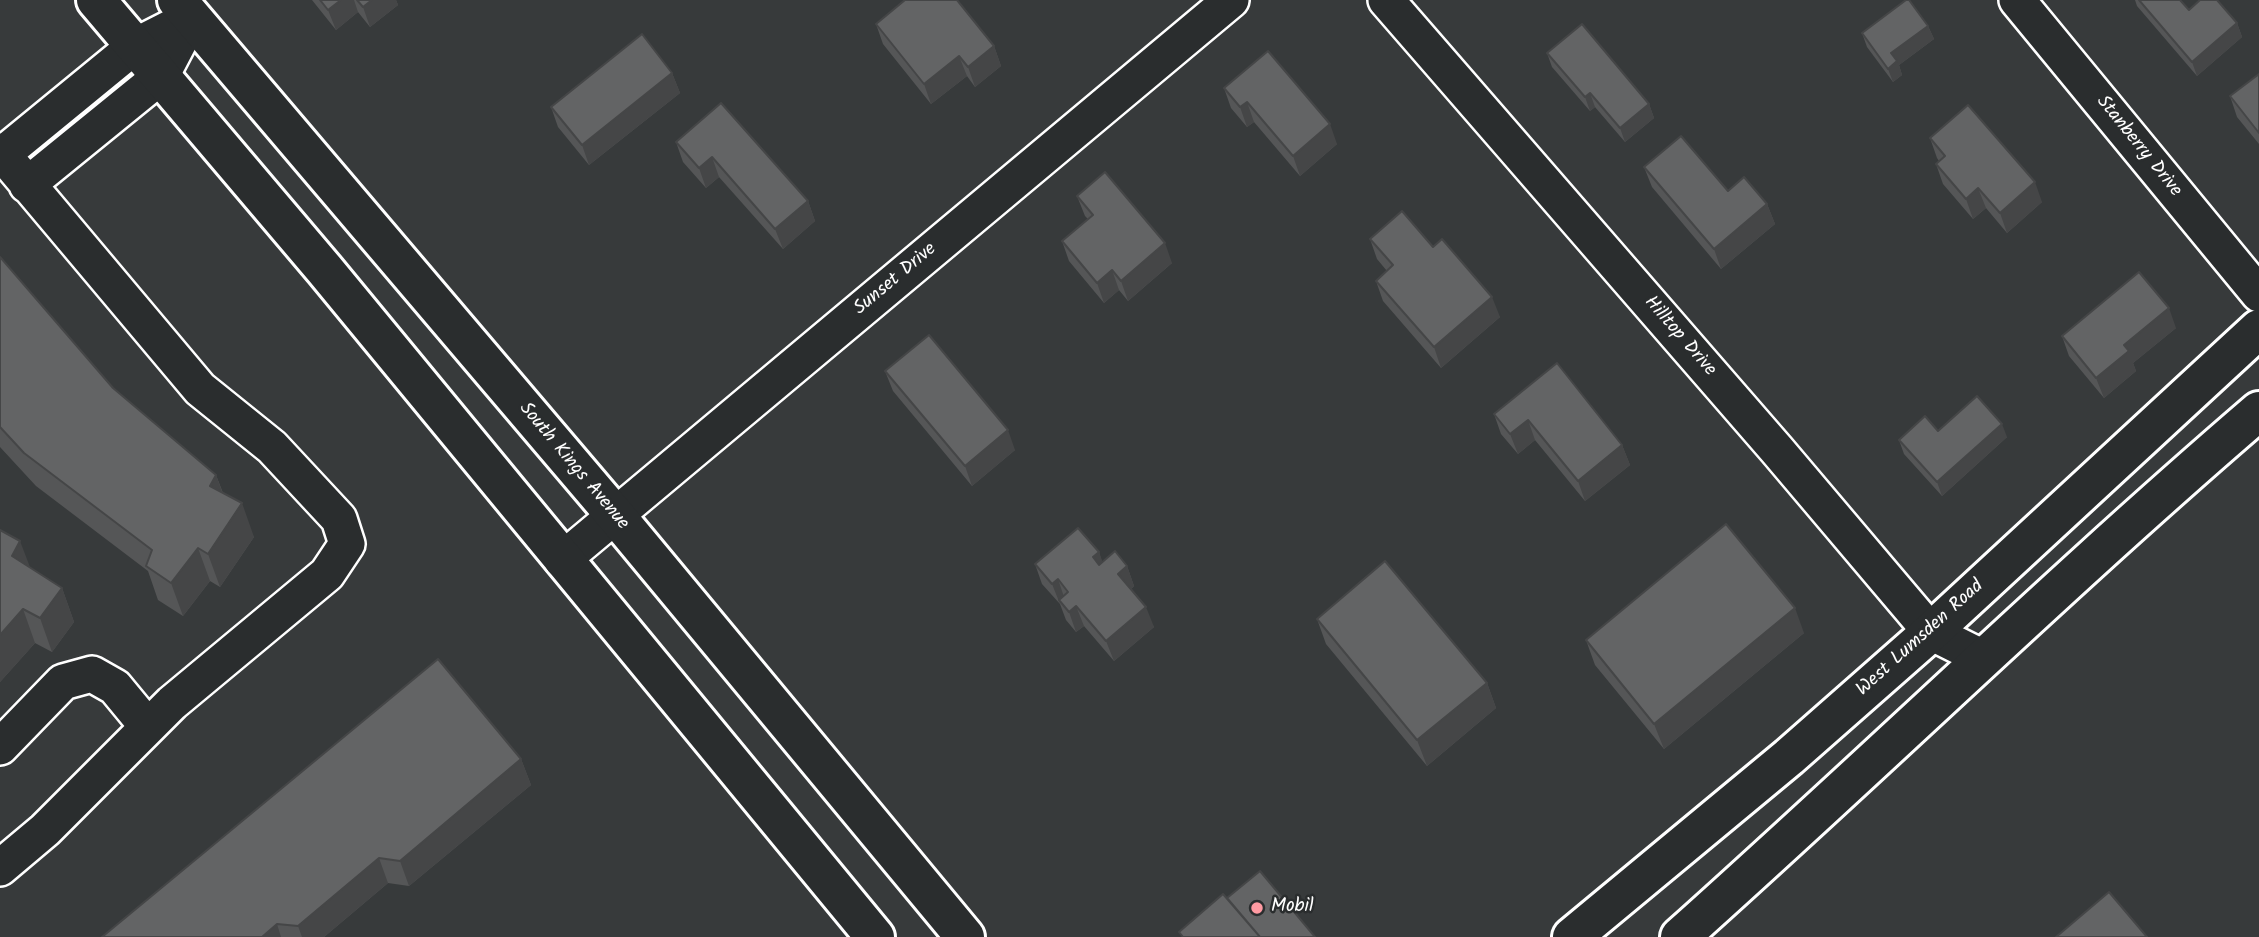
<!DOCTYPE html>
<html>
<head>
<meta charset="utf-8">
<style>
	body { margin:0 }
	canvas { display:block; background:#373a3b }
</style>
</head>
<body>
<canvas width="2259" height="937"></canvas>
<script>
const ctx = document.querySelector('canvas').getContext('2d');
ctx.lineJoin = 'round';
function strokePath(path, color, width, dash) {
  ctx.strokeStyle = color;
  ctx.lineWidth = width;
  ctx.lineCap = dash ? 'butt' : 'round';
  ctx.setLineDash(dash || []);
  ctx.stroke(path);
}
function fillPath(path, color) {
  ctx.fillStyle = color;
  ctx.fill(path, 'evenodd');
}
function write(font, color, halo, rows, align = 'center') {
  ctx.font = font + ' Kalam,sans-serif';
  ctx.lineWidth = 5;
  ctx.setLineDash([]);
  ctx.textBaseline = 'middle';
  ctx.strokeStyle = halo;
  ctx.fillStyle = color;
  for (const [text, x, y, turn = 0] of rows) {
    ctx.save();
    ctx.translate(x, y);
    ctx.rotate((+turn || 0) * Math.PI / 180);
    ctx.textAlign = isNaN(turn) ? turn : align;
    if (halo) ctx.strokeText(text, 0, 0);
    ctx.fillText(text, 0, 0);
    ctx.restore();
  }
}
const minor = new Path2D(`
	M 1386,0 L 1777,450 L 1931,632 L 1983,658
	M 2017,0 L 2259,294
	M 0,151 L 200,389 L 272,447 L 339,519 L 347,544 L 327,574 L 172,703 L 45,830 L 0,868
	M 2,155 L 135,46 L 192,17
	M 27,185 L 161,76 L 192,17
	M 562,560 L 1231,0
	M 0,747 L 63,682 L 92,674 L 115,687 L 148,727`);
const secondary = new Path2D(`
	M 96,0 L 325,270 L 875,937
	M 177,0 L 615,515 L 965,937
	M 1572,937 L 1789,757 L 1931,632 L 2259,329
	M 1680,937 C 1875,763 2061,581 2259,411`);
strokePath(minor, '#fff', 40);
strokePath(secondary, '#fff', 44);
strokePath(minor, '#2a2d2e', 35);
strokePath(secondary, '#2a2d2e', 38);
fillPath(new Path2D(`
	M 312,0 L 396,0 L 398,5 L 370,27 L 358,12 L 336,30 Z
	M 2135,0 L 2180,0 L 2189,10 L 2237,23 L 2242,37 L 2197,76 L 2137,6 Z
	M 876,24 L 994,46 L 1001,66 L 975,87 L 967,76 L 931,104 L 883,44 Z
	M 1928,26 L 1934,39 L 1899,65 L 1902,75 L 1893,82 L 1867,47 L 1862,33 Z
	M 1547,53 L 1649,104 L 1654,118 L 1625,142 L 1595,107 L 1590,111 L 1552,67 Z
	M 672,73 L 680,93 L 589,165 L 558,127 L 551,107 Z
	M 2259,74 L 2259,144 L 2237,117 L 2230,96 Z
	M 1224,88 L 1337,144 L 1300,176 L 1254,122 L 1247,127 L 1231,108 Z
	M 721,103 L 808,201 L 815,221 L 783,249 L 719,177 L 706,188 L 683,162 L 676,142 Z
	M 1930,138 L 2042,202 L 2007,233 L 1986,208 L 1973,219 L 1943,184 L 1936,164 L 1939,161 L 1937,158 Z
	M 1644,167 L 1728,191 L 1767,204 L 1775,224 L 1721,269 L 1652,187 Z
	M 1077,196 L 1172,263 L 1128,301 L 1119,290 L 1104,303 L 1069,261 L 1062,241 L 1088,219 L 1085,216 Z
	M 1370,239 L 1433,247 L 1500,317 L 1441,368 L 1383,301 L 1376,281 L 1387,271 L 1377,259 Z
	M 0,257 L 113,388 L 216,475 L 223,493 L 254,537 L 220,587 L 210,581 L 183,616 L 158,600 L 148,571 L 36,486 L 0,447 Z
	M 2176,328 L 2133,363 L 2136,371 L 2104,398 L 2069,356 L 2062,336 Z
	M 1557,363 L 1622,445 L 1630,465 L 1585,501 L 1535,440 L 1518,454 L 1501,434 L 1494,414 Z
	M 885,371 L 1015,450 L 972,486 L 893,391 Z
	M 1938,431 L 2007,437 L 1942,496 L 1904,454 L 1899,440 Z
	M 0,530 L 30,568 L 62,588 L 74,622 L 52,652 L 35,643 L 0,682 Z
	M 1099,552 L 1102,562 L 1127,566 L 1134,586 L 1131,589 L 1154,627 L 1114,661 L 1084,626 L 1076,632 L 1066,620 L 1060,604 L 1042,584 L 1035,564 Z
	M 1317,619 L 1487,683 L 1496,708 L 1427,766 L 1326,644 Z
	M 1804,633 L 1664,749 L 1595,665 L 1586,640 Z
	M 521,759 L 531,785 L 409,886 L 388,883 L 324,937 L 102,937 Z`), '#555657');
fillPath(new Path2D(`
	M 341,0 L 354,0 L 358,12 L 336,30 L 328,10 Z
	M 372,0 L 396,0 L 398,5 L 370,27 L 363,7 Z
	M 2237,23 L 2242,37 L 2197,76 L 2192,62 Z
	M 1928,26 L 1934,39 L 1899,65 L 1902,75 L 1893,82 L 1888,69 L 1891,53 Z
	M 994,46 L 1001,66 L 975,87 L 968,67 Z
	M 959,56 L 967,76 L 931,104 L 924,84 Z
	M 672,73 L 680,93 L 589,165 L 582,145 Z
	M 1590,93 L 1595,107 L 1590,111 L 1585,97 Z
	M 1247,102 L 1254,122 L 1247,127 L 1240,107 Z
	M 1649,104 L 1654,118 L 1625,142 L 1620,128 Z
	M 1330,124 L 1337,144 L 1300,176 L 1293,156 Z
	M 712,157 L 719,177 L 706,188 L 699,168 Z
	M 2035,182 L 2042,202 L 2007,233 L 2000,213 Z
	M 1978,188 L 1986,208 L 1973,219 L 1966,199 Z
	M 808,201 L 815,221 L 783,249 L 775,229 Z
	M 1767,204 L 1775,224 L 1721,269 L 1714,249 Z
	M 1165,243 L 1172,263 L 1128,301 L 1121,281 Z
	M 1112,270 L 1119,290 L 1104,303 L 1097,283 Z
	M 1492,297 L 1500,317 L 1441,368 L 1434,347 Z
	M 2169,308 L 2176,328 L 2133,363 L 2136,371 L 2104,398 L 2096,378 L 2124,345 Z
	M 1528,420 L 1535,440 L 1518,454 L 1510,434 Z
	M 2002,424 L 2007,437 L 1942,496 L 1937,482 Z
	M 1008,430 L 1015,450 L 972,486 L 965,466 Z
	M 1622,445 L 1630,465 L 1585,501 L 1578,481 Z
	M 216,475 L 228,508 L 210,486 Z
	M 242,503 L 254,537 L 220,587 L 208,554 Z
	M 20,541 L 33,575 L 12,556 Z
	M 198,548 L 210,581 L 183,616 L 171,583 Z
	M 1099,552 L 1106,572 L 1093,557 Z
	M 1127,566 L 1134,586 L 1125,594 L 1118,574 Z
	M 1058,579 L 1065,600 L 1059,600 L 1060,604 L 1052,584 Z
	M 62,588 L 74,622 L 52,652 L 40,618 Z
	M 1076,606 L 1084,626 L 1076,632 L 1069,612 Z
	M 1146,607 L 1154,627 L 1114,661 L 1106,641 Z
	M 1795,608 L 1804,633 L 1664,749 L 1654,724 Z
	M 23,609 L 35,643 L 0,682 L 0,635 Z
	M 1487,683 L 1496,708 L 1427,766 L 1417,740 Z
	M 521,759 L 531,785 L 409,886 L 400,861 Z
	M 379,858 L 388,883 L 324,937 L 302,937 L 298,926 Z
	M 277,924 L 281,937 L 262,937 Z`), '#454647');
const building = new Path2D(`
	M 320,0 L 341,0 L 328,10 Z
	M 357,0 L 372,0 L 363,7 Z
	M 905,0 L 957,0 L 994,46 L 968,67 L 959,56 L 924,84 L 876,24 Z
	M 1906,0 L 1909,0 L 1928,26 L 1891,53 L 1897,61 L 1888,69 L 1862,33 Z
	M 2139,0 L 2180,0 L 2189,10 L 2200,0 L 2217,0 L 2237,23 L 2192,62 Z
	M 1582,24 L 1649,104 L 1620,128 L 1590,93 L 1585,97 L 1547,53 Z
	M 642,34 L 672,73 L 582,145 L 551,107 Z
	M 1268,51 L 1330,124 L 1293,156 L 1247,102 L 1240,107 L 1224,88 Z
	M 2259,74 L 2259,133 L 2230,96 Z
	M 721,103 L 808,201 L 775,229 L 712,157 L 699,168 L 676,142 Z
	M 1968,105 L 2035,182 L 2000,213 L 1978,188 L 1966,199 L 1936,164 L 1945,156 L 1930,138 Z
	M 1681,136 L 1728,191 L 1744,177 L 1767,204 L 1714,249 L 1644,167 Z
	M 1105,172 L 1165,243 L 1121,281 L 1112,270 L 1097,283 L 1062,241 L 1093,215 L 1077,196 Z
	M 1402,211 L 1433,247 L 1442,239 L 1492,297 L 1434,347 L 1376,281 L 1393,265 L 1370,239 Z
	M 0,257 L 113,388 L 216,475 L 210,486 L 242,503 L 208,554 L 198,548 L 171,583 L 146,566 L 152,550 L 24,453 L 0,427 Z
	M 2139,272 L 2169,308 L 2124,345 L 2129,351 L 2096,378 L 2062,336 Z
	M 929,335 L 1008,430 L 965,466 L 885,371 Z
	M 1557,363 L 1622,445 L 1578,481 L 1528,420 L 1510,434 L 1494,414 Z
	M 1977,396 L 2002,424 L 1937,482 L 1899,440 L 1925,416 L 1938,431 Z
	M 1726,524 L 1795,608 L 1654,724 L 1586,640 Z
	M 1078,528 L 1099,552 L 1093,557 L 1099,565 L 1115,551 L 1127,566 L 1118,574 L 1146,607 L 1106,641 L 1076,606 L 1069,612 L 1059,600 L 1068,592 L 1058,579 L 1052,584 L 1035,564 Z
	M 0,530 L 20,541 L 12,556 L 62,588 L 40,618 L 23,609 L 0,635 Z
	M 1385,561 L 1487,683 L 1417,740 L 1317,619 Z
	M 438,659 L 521,759 L 400,861 L 379,858 L 298,926 L 277,924 L 262,937 L 102,937 Z
	M 1260,871 L 1315,937 L 1260,937 L 1227,898 Z
	M 2109,892 L 2147,937 L 2056,937 Z
	M 1223,894 L 1260,937 L 1183,937 L 1179,932 Z`);
fillPath(building, '#636465');
strokePath(building, '#454647', 2);
for (const [x, y, r, color] of [
	[1257,908,7,"#ff9aa2"]
]) {
  const dot = new Path2D();
  dot.arc(x, y, r, 0, 2 * Math.PI);
  ctx.fillStyle = color;
  ctx.fill(dot);
  strokePath(dot, '#2a2d2e', 2.5);
}
write('19px', '#fff', '#2a2d2e', [
	["Stanberry Drive",2138,147,51],
	["Sunset Drive",896,280,-40],
	["Hilltop Drive",1679,337,49],
	["South Kings Avenue",573,467,50],
	["West Lumsden Road",1921,639,-42]
]);
write('19px', '#fff', '#2a2d2e', [
	["Mobil",1271,908]
], 'left');
</script>
</body>
</html>
